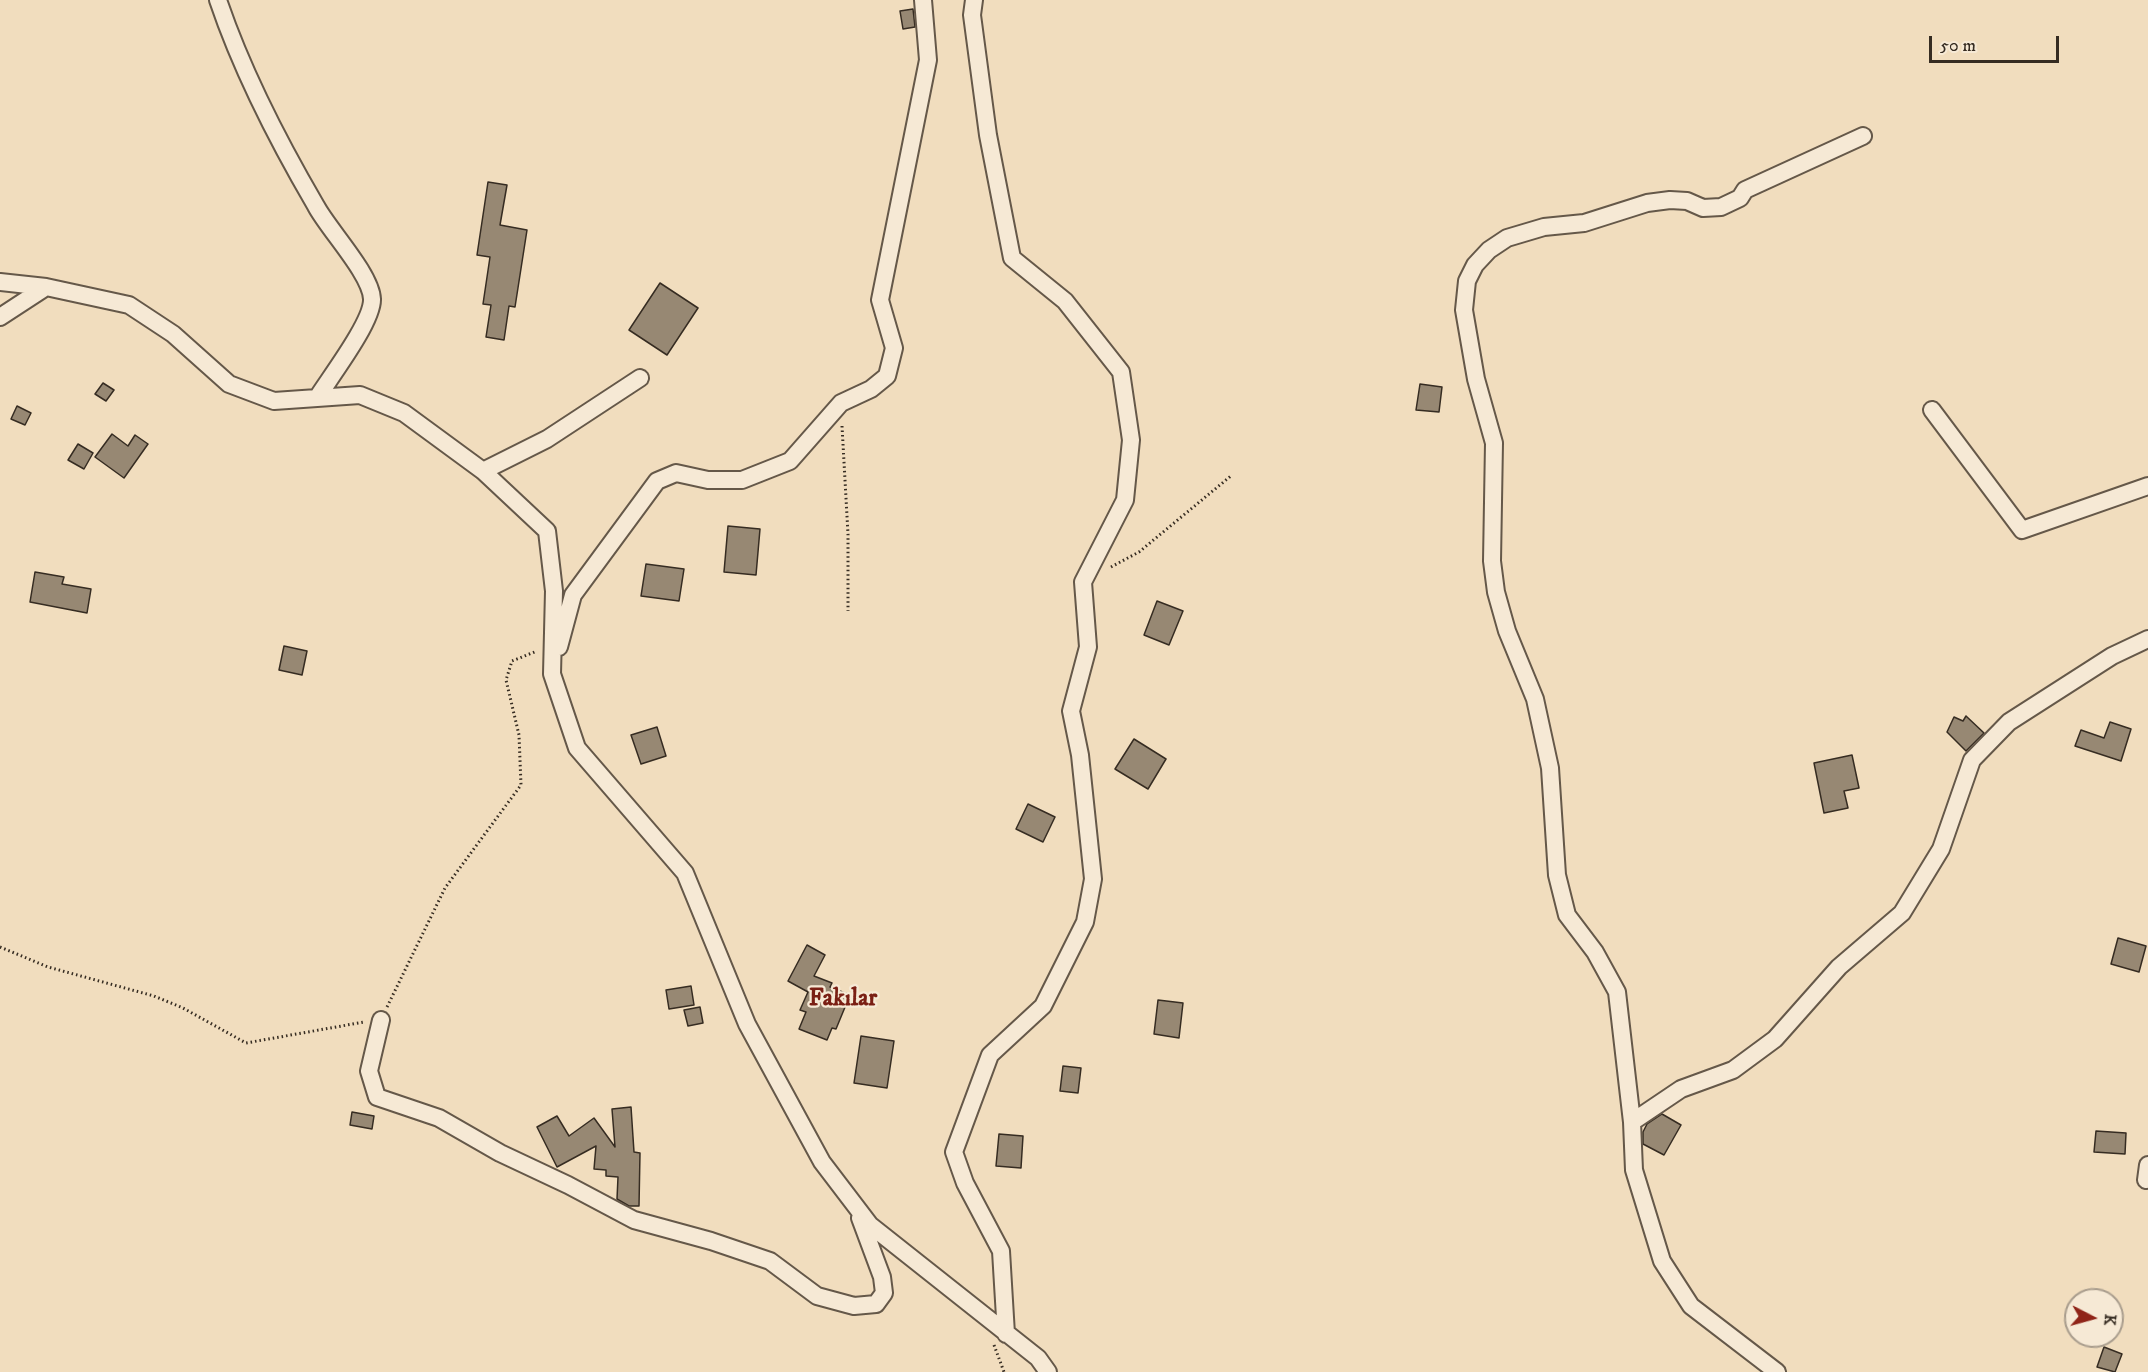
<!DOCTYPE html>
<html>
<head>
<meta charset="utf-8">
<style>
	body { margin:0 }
	#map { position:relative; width:2148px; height:1372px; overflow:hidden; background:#f1ddbe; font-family:"IM FELL DW Pica",serif }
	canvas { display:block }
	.north { position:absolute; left:2064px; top:1288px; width:60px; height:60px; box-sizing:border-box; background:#f6e9d5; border:2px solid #a99d8d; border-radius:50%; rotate:96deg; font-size:16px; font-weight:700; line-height:24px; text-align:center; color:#362c22 }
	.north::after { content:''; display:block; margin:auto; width:21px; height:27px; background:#8f2418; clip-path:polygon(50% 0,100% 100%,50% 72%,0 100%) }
	.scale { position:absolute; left:1929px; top:36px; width:130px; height:27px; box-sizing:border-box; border:3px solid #362c22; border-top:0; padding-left:8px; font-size:18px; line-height:21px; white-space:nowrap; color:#362c22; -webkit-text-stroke:4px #f6e9d5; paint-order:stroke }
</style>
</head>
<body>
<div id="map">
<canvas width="2148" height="1372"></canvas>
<div class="north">K</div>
<div class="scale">50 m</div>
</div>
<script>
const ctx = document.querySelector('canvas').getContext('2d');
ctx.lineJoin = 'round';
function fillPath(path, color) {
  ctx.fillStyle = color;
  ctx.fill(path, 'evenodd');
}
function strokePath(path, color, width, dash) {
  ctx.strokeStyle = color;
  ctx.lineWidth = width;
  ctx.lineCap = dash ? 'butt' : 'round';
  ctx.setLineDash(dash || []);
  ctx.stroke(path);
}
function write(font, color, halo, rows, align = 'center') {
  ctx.font = font + ' "IM FELL DW Pica",serif';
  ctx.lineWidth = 4.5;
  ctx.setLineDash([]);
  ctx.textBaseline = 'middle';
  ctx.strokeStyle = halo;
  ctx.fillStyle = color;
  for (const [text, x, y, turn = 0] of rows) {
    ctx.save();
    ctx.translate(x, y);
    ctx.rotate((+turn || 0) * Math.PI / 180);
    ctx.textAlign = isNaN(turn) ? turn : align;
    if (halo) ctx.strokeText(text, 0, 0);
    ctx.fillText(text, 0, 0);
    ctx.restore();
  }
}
const building = new Path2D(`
	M 913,9 L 915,27 L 903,29 L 900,11 Z
	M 488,182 L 507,185 L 500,225 L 527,230 L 515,307 L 509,306 L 504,340 L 486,337 L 491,305 L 483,304 L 490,257 L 477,255 Z
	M 660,283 L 698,308 L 667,355 L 629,330 Z
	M 103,383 L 114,390 L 106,401 L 95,394 Z
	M 1420,384 L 1442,387 L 1439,412 L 1416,410 Z
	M 17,406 L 31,413 L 25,425 L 11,419 Z
	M 112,434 L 128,446 L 135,435 L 148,444 L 124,478 L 95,457 Z
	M 78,444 L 93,453 L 84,469 L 68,460 Z
	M 728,526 L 760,529 L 756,575 L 724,572 Z
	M 646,564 L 684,569 L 679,601 L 641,596 Z
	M 35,572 L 64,577 L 62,584 L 91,589 L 87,613 L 30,602 Z
	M 1157,601 L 1183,611 L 1169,645 L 1144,635 Z
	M 284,646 L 307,651 L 302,675 L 279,670 Z
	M 1966,716 L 1984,733 L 1966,751 L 1947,732 L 1954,717 L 1963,721 Z
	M 2110,722 L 2131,729 L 2121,761 L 2075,746 L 2081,730 L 2104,738 Z
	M 657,727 L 666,756 L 641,764 L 631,735 Z
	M 1134,739 L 1166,759 L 1148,789 L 1115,769 Z
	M 1852,755 L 1859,788 L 1844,791 L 1848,808 L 1824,813 L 1814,763 Z
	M 1028,804 L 1055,817 L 1043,842 L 1016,829 Z
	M 2118,938 L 2146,946 L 2139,972 L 2111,964 Z
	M 807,945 L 825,955 L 814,976 L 832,983 L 830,987 L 850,995 L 836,1029 L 832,1028 L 827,1040 L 799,1029 L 806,1012 L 800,1010 L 808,992 L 788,981 Z
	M 691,986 L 694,1005 L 669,1009 L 666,990 Z
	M 1158,1000 L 1183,1003 L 1179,1038 L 1154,1034 Z
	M 700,1007 L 703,1023 L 688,1026 L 684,1010 Z
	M 861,1036 L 894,1041 L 887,1088 L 854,1083 Z
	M 1063,1066 L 1081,1068 L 1078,1093 L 1060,1091 Z
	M 631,1107 L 634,1152 L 640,1153 L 639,1206 L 629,1206 L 617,1199 L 618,1177 L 606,1176 L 606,1170 L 594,1169 L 596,1146 L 557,1167 L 537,1127 L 557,1116 L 569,1136 L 594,1118 L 615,1147 L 612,1109 Z
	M 352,1112 L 374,1116 L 372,1129 L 350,1125 Z
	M 1662,1114 L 1681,1125 L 1664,1155 L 1643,1144 L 1643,1132 L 1647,1124 Z
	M 2096,1131 L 2126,1133 L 2125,1154 L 2094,1152 Z
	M 999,1134 L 1023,1136 L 1021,1168 L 996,1166 Z
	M 2104,1347 L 2122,1354 L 2115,1372 L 2097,1367 Z`);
fillPath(building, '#978873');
strokePath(building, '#362c22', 1.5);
const minor = new Path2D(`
	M 218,0 C 242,71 278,141 316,206 C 328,229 371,274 372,299 C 373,321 331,376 317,398
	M 974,0 L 972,15 L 988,135 L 1012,258 L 1065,301 L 1121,372 L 1131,440 L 1125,500 L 1083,582 L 1088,647 L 1071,711 L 1080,755 L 1093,879 L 1085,922 L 1043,1006 L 990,1055 L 954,1152 L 965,1183 L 1001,1251 L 1006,1334
	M 0,282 L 46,287 L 129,305 L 173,334 L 229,384 L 274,401 L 360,395 L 404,413 L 483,471 L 547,531 L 554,591 L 552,674 L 577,748 L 685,873 L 747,1024 L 822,1162 L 870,1225 L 1038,1358 L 1048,1372
	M 0,317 L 46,287
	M 1932,410 L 2022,530 L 2148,486
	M 483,471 L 547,439 L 640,378
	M 559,647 L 573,595 L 657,481 L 676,473 L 708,480 L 742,480 L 790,461 L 841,403 L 871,389 L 887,376 L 894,348 L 880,300 L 928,60 L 923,0
	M 381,1020 L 369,1071 L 377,1097 L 439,1118 L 500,1153 L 568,1185 L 634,1220 L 711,1241 L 770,1261 L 817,1296 L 854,1306 L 876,1304 L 884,1293 L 882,1277 L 860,1218
	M 1632,1122 L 1617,992 L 1595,952 L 1567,915 L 1557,875 L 1550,768 L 1535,699 L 1507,631 L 1496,592 L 1492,561 L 1494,443 L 1476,379 L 1464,310 L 1467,281 L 1475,265 L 1489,250 L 1507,238 L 1544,227 L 1584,223 L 1647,203 L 1670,200 L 1687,201 L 1703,208 L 1721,207 L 1740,198 L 1745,190 L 1863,136
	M 2146,1180 L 2148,1165
	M 1777,1372 L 1691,1306 L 1662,1261 L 1634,1170 L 1632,1122 L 1681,1089 L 1733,1070 L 1775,1039 L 1839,967 L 1902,913 L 1941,849 L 1972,760 L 2009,722 L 2112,656 L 2148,639`);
strokePath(minor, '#655849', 20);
strokePath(new Path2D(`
	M 842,426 L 848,534 L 848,611
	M 1111,567 L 1139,552 L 1232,475
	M 0,947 L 48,967 L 154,996 L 183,1008 L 246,1043 L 364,1022
	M 387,1007 L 445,888 L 521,785 L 519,735 L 506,680 L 512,661 L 537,651
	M 994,1345 L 1004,1372`), '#362c22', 3, [1.5, 3]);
strokePath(minor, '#f6e9d5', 16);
write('bold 24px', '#7a1f14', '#f6e9d5', [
	["Fakılar",843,1000]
]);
</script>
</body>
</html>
